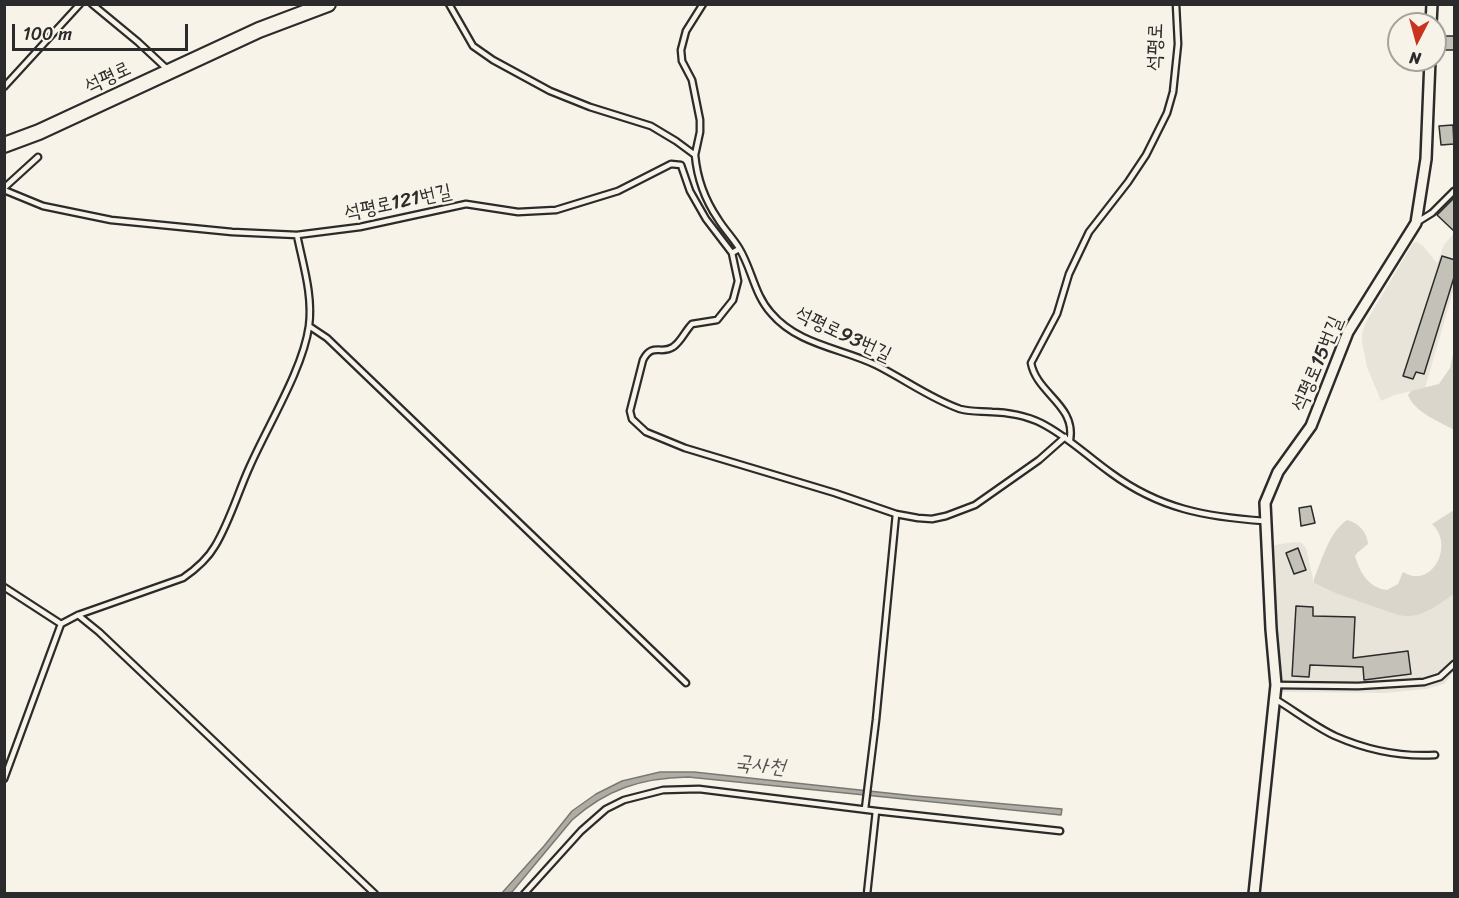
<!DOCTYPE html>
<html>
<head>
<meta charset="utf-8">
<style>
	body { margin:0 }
	#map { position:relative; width:1459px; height:898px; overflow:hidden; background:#f7f3e8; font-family:Sriracha,sans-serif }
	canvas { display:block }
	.frame { position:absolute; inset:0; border:6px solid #2b2b2b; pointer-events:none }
	.north { position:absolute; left:1387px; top:12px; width:60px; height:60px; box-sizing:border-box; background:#f7f3e8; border:2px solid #a5a39c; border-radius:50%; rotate:186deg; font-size:16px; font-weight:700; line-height:24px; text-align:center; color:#2b2b2b }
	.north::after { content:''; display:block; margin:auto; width:21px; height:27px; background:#c8321e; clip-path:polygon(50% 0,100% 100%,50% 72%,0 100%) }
	.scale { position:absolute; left:12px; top:24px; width:176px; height:27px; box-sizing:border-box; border:3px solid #2b2b2b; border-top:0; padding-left:8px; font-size:18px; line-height:21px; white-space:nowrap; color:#2b2b2b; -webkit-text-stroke:4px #f7f3e8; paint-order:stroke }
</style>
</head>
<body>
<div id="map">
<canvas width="1459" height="898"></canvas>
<div class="frame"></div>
<div class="north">N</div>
<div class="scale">100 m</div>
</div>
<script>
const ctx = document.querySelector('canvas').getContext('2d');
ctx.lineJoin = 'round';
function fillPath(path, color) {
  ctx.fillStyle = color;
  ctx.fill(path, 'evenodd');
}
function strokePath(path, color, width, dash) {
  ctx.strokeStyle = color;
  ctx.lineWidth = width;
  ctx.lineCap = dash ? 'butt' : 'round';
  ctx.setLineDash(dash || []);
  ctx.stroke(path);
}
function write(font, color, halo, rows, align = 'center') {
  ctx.font = font + ' Sriracha,"Poor Story",sans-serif';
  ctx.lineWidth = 5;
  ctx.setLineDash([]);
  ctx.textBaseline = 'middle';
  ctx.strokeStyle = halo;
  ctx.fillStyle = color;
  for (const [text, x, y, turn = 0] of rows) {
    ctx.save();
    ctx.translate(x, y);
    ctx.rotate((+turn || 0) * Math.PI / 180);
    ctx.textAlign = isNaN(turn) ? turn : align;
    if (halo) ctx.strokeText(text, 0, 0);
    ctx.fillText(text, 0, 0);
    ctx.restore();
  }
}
fillPath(new Path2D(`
	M 1454,233 L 1454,288 L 1425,388 L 1394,395 L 1381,401 L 1367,367 L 1362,342 L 1362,333 L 1366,322 L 1413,243 L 1417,242 L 1423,246 L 1437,263 L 1444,245 Z
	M 1295,542 L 1302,543 L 1306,548 L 1314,583 L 1398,615 L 1427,612 L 1454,594 L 1454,671 L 1444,684 L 1427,689 L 1384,693 L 1281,692 L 1275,621 L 1274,545 Z`), '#e8e4da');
fillPath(new Path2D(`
	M 1454,350 L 1454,430 C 1439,421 1415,413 1408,395 L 1411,391 L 1439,384 L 1450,368 Z
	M 1454,510 L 1454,594 C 1436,606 1421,620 1398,615 L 1338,594 L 1314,583 L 1314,579 C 1322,560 1329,532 1347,520 C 1359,523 1367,532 1368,544 L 1357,553 L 1355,556 C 1360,573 1369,588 1387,590 L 1398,584 L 1403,572 C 1432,590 1455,545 1432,524 Z`), '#dad6cc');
const water = new Path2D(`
	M 660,772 L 694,772 L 915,796 L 1062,809 L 1061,815 L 688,777 C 641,778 607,789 572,820 L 512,892 L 501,894 L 544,846 L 572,811 L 596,794 L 622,781 Z`);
fillPath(water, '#afaca4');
strokePath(water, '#7a7874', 1.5);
const building = new Path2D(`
	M 1443,36 L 1455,36 L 1455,50 L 1443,50 Z
	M 1453,125 L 1454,144 L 1441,145 L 1439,126 Z
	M 1455,197 L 1455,232 L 1437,215 Z
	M 1442,256 L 1455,260 L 1455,274 L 1424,374 L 1416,372 L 1413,379 L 1403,376 Z
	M 1311,506 L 1315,523 L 1301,526 L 1299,508 Z
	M 1298,548 L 1306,570 L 1294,574 L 1286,553 Z
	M 1296,606 L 1313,607 L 1313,616 L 1355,617 L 1353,658 L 1408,651 L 1411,674 L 1364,680 L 1363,667 L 1310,665 L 1309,677 L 1292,676 Z`);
fillPath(building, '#c4c1b9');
strokePath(building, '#2b2b2b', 1.5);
const lane = new Path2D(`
	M 92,4 L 138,42 L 167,69
	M 449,4 L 473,46 L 493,60 L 550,91 L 590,107 L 651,126 L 676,141 L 695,155 C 697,177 705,200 718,219 C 724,229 733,238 739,248 C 752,269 754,294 771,313 C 798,345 841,348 876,365 C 904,379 931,399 960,409 C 971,412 982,411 992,412 C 1007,412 1027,416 1041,423 C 1067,436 1087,456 1111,473 C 1160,509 1206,517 1265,521
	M 4,87 L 80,4
	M 695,155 L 700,132 L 700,120 L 692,80 L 682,61 L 681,50 L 686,31 L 703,4
	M 4,188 L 38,157
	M 4,190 L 43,206 L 111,220 L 232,232 L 297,235 L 360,227 L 466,204 L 518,212 L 556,210 L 618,191 L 671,164 L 681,165 L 690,191 L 706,219 L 732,253 L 739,249
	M 1416,223 L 1432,213 L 1454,191
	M 732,253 L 738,281 L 733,300 L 717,320 L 692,324 C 685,331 681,342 673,347 C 661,355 652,342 643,360 L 630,411 L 632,419 L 646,432 L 685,448 L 835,493 L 896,514 L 918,518 L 932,519 L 946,516 L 975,505 L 1039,460 L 1065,437
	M 309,326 L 327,338 L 686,683
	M 1070,440 C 1076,405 1037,394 1031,363 L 1057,314 L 1069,274 L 1089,232 L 1128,182 L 1146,155 L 1167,113 L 1173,92 L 1178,44 L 1176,4
	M 4,587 L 61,624
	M 78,615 L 99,632 L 375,894
	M 1276,685 L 1358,686 L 1424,682 L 1440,677 L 1454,664
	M 1275,699 C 1295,711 1314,726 1335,736 C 1367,750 1401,757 1435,755
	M 4,779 L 61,624 L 78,615 L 183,578 C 196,569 207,560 215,546 C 230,521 238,492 250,466 C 268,425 303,369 309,326 C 313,295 303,265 297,235
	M 865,809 L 876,720 L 896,514
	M 524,894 L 581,831 L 606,809 L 624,800 L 663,790 L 699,789 L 876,811 L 1060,831
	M 867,894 L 876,811`);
const street = new Path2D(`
	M 1431,24 L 1432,4
	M 1254,894 L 1276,685 L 1271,629 L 1265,503 L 1278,472 L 1311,426 L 1348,332 L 1416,223 L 1426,159 L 1430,60`);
const secondary = new Path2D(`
	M 4,145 L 39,132 L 259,30 L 328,4`);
strokePath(lane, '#2b2b2b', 9);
strokePath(street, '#2b2b2b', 14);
strokePath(secondary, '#2b2b2b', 18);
strokePath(lane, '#f7f3e8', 4.5);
strokePath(street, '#f7f3e8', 9);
strokePath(secondary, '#f7f3e8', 14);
write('20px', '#2b2b2b', '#f7f3e8', [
	["석평로",1156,47,-88],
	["석평로",108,78,-25],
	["석평로121번길",398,203,-12],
	["석평로93번길",843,335,25],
	["석평로15번길",1318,364,-67]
]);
write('italic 21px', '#53524f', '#f7f3e8', [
	["국사천",760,766,6]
]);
</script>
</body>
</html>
